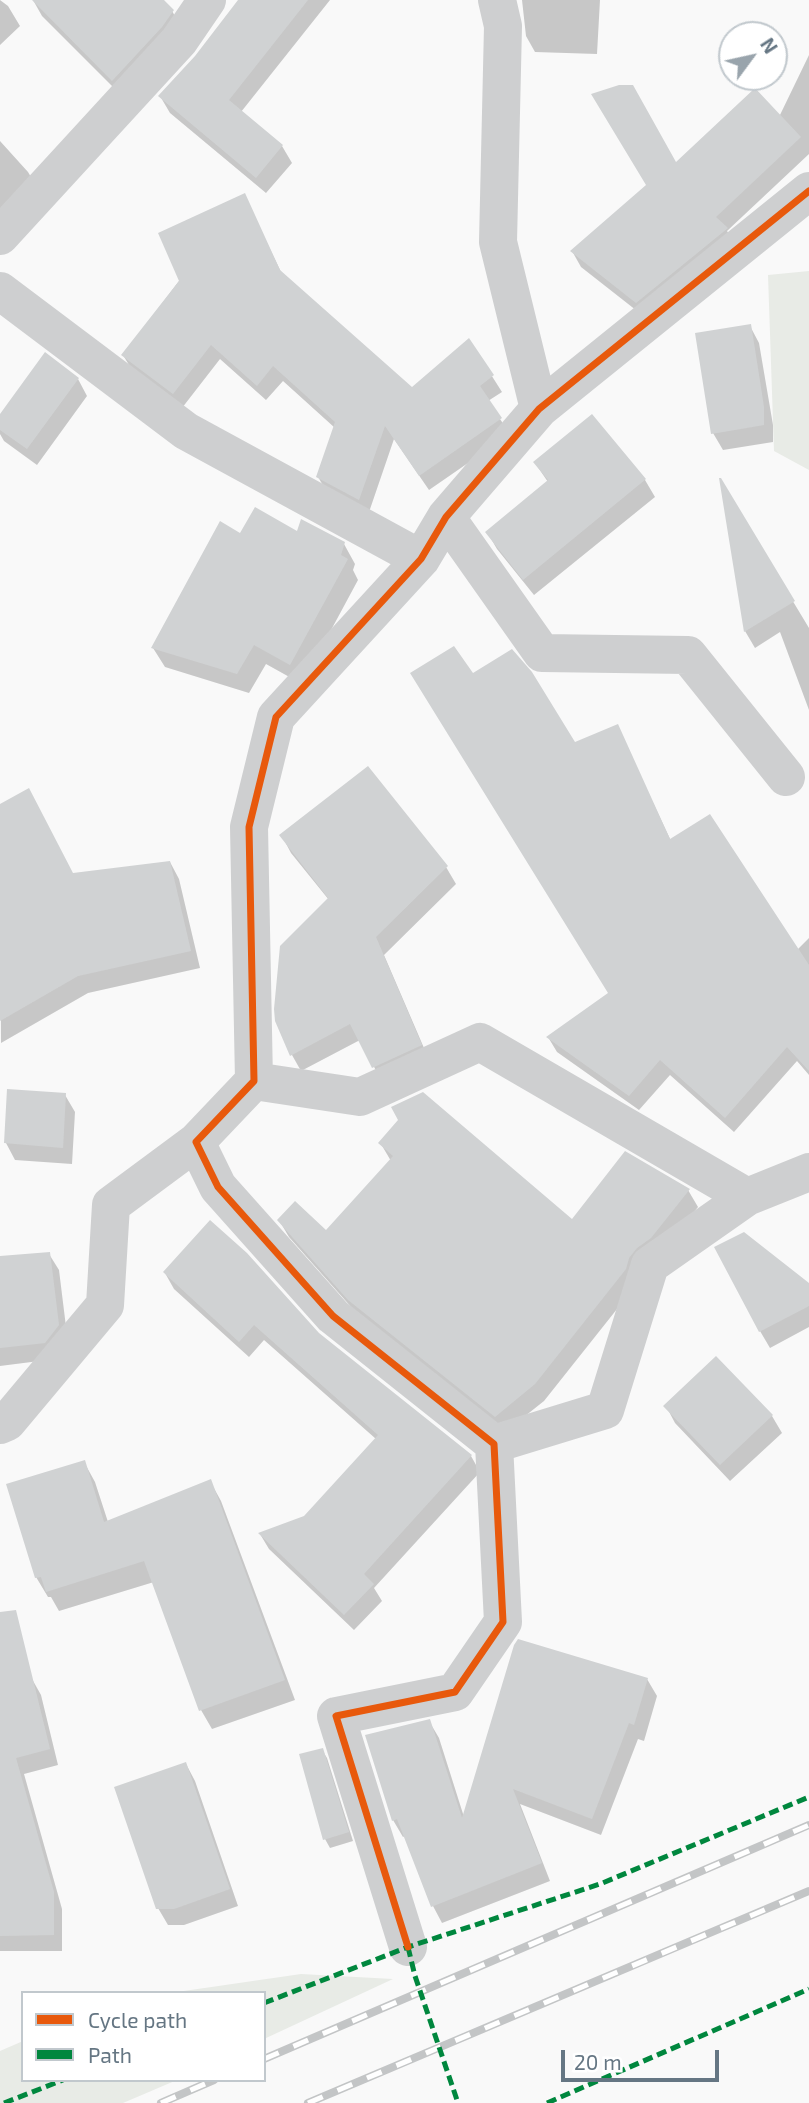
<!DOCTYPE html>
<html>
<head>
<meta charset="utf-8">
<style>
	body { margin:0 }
	#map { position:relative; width:809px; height:2103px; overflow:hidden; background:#f9f9f9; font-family:"Exo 2",sans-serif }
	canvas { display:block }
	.legend { position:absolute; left:21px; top:1991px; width:245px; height:91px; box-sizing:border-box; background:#fff; border:2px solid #c1c8cd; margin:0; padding:9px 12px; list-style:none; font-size:21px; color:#657683 }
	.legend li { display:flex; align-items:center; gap:14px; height:35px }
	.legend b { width:35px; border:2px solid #c1c8cd }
	.north { position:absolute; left:718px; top:21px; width:70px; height:70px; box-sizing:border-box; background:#fff; border:2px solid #c1c8cd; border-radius:50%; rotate:57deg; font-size:19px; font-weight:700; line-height:28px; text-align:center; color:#657683 }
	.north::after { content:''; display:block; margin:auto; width:24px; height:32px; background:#99a4ac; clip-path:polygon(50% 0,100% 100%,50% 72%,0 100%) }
	.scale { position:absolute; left:561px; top:2050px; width:158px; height:32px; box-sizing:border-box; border:4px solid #657683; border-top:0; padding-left:9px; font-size:21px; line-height:24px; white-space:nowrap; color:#657683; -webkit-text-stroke:5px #fff; paint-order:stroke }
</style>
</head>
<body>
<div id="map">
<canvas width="809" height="2103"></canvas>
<ul class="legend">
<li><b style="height:9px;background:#e8590c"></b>Cycle path</li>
<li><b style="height:9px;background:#00873e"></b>Path</li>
</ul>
<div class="north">N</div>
<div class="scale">20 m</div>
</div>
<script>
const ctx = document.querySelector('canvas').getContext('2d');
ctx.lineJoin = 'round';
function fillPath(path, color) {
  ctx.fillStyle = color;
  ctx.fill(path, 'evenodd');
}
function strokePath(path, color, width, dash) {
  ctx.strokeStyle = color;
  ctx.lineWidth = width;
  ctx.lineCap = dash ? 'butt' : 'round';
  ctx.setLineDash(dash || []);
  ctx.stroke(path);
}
fillPath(new Path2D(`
	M 809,271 L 809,470 L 774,451 L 768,275 Z
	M 301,1974 L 393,1979 L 264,2039 L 264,1993 L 170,1993 Z
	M 23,2041 L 23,2080 L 177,2080 L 123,2103 L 0,2103 L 0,2051 Z`), '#e8ebe6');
fillPath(new Path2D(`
	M 0,0 L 8,6 L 20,26 L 0,45 Z
	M 33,0 L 161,0 L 172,11 L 182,28 L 123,97 L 42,16 Z
	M 241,0 L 330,0 L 241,112 L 282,146 L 292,163 L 266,193 L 170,113 L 160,96 L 197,57 Z
	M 522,0 L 600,0 L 597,54 L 535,52 L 526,36 Z
	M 809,55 L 809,154 L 727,231 L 736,245 L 646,318 L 581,267 L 572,251 L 676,165 L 779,117 Z
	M 0,141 L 28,172 L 38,189 L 0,224 Z
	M 244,195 L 282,274 L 412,389 L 469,340 L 502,392 L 488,401 L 510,434 L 429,490 L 394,439 L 368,515 L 327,492 L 318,477 L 335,428 L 283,381 L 266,400 L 220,359 L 182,408 L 132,370 L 123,355 Z
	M 750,326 L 759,343 L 773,425 L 773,442 L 723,450 L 713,433 Z
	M 78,379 L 87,396 L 37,465 L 4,441 L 0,434 L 0,417 Z
	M 592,416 L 645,480 L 655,497 L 534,595 L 497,549 L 487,532 L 548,482 L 535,463 Z
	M 721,482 L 809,628 L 809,710 L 780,632 L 755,648 L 745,631 Z
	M 298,533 L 344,544 L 355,564 L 353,570 L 358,580 L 302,684 L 266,664 L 249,693 L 165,667 L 153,648 L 241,535 Z
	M 473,675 L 574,745 L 617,726 L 671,841 L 797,950 L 809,938 L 809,1075 L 797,1061 L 734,1132 L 670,1075 L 639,1110 L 557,1052 L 548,1037 L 610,994 Z
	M 0,806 L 73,875 L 170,862 L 179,879 L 200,968 L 88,993 L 1,1043 Z
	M 282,836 L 446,867 L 456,884 L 384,955 L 430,1062 L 383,1084 L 360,1040 L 301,1071 L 292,1055 L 329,900 L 291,853 Z
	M 65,1095 L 75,1112 L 72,1164 L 15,1160 L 6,1143 Z
	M 381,1144 L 572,1221 L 688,1190 L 698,1207 L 544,1401 L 505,1432 L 360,1317 L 289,1237 L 279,1220 L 326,1232 L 391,1161 Z
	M 49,1254 L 59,1270 L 68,1343 L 55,1359 L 0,1366 L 0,1258 Z
	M 165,1273 L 318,1334 L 471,1456 L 480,1472 L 374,1588 L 382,1601 L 354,1630 L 269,1549 L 260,1534 L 305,1518 L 376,1439 L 264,1340 L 249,1357 L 174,1289 Z
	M 809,1285 L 809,1327 L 770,1348 L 760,1331 Z
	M 716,1358 L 772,1416 L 782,1433 L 730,1481 L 675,1423 L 666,1406 Z
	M 84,1462 L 95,1482 L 108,1522 L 210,1481 L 221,1501 L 295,1700 L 212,1729 L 201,1710 L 154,1582 L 59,1611 L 51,1597 L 48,1597 L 36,1577 Z
	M 32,1679 L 41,1695 L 58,1765 L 24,1774 L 62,1909 L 62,1951 L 0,1951 L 0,1687 Z
	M 647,1679 L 657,1696 L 644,1741 L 638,1739 L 601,1835 L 520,1804 L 550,1881 L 442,1923 L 433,1906 L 405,1836 L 403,1837 L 393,1820 L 429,1721 L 439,1738 L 464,1817 Z
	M 322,1750 L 327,1758 L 353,1841 L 330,1848 L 325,1839 Z
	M 186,1764 L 195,1781 L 238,1906 L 184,1925 L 168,1925 L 158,1908 Z`), '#0003');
fillPath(new Path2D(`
	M 32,0 L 164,0 L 174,10 L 162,27 L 112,81 Z
	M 238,0 L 308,0 L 229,100 L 283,145 L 256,178 L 158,96 L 195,56 Z
	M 619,85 L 633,85 L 676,162 L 755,88 L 801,137 L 716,217 L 728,228 L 636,303 L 570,251 L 646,185 L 591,94 Z
	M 245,193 L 280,270 L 412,387 L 469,338 L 494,375 L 480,386 L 502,418 L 419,476 L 385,426 L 359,500 L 316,477 L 335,422 L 273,366 L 257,386 L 211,345 L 173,394 L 121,355 L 179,281 L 158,233 Z
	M 751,324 L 764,407 L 764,425 L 711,434 L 695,333 Z
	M 45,352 L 79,378 L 27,449 L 0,430 L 0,414 Z
	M 592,414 L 646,479 L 523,580 L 485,532 L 548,480 L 533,462 Z
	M 719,478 L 721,478 L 795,601 L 744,632 Z
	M 255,507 L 297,531 L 301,519 L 345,542 L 341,555 L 348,559 L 290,665 L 254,645 L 237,674 L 151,648 L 220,521 L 240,533 Z
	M 454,646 L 473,673 L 512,649 L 532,672 L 575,742 L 618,724 L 670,839 L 710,814 L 809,965 L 809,1071 L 787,1047 L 725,1118 L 660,1060 L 629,1096 L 546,1037 L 608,993 L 410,673 Z
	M 368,766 L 448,866 L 376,937 L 422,1045 L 372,1068 L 350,1024 L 290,1056 L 275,1021 L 274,1009 L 280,946 L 328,898 L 279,835 Z
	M 29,788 L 73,873 L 170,861 L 191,951 L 78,976 L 0,1021 L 0,804 Z
	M 7,1089 L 66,1093 L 63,1148 L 4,1143 Z
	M 423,1092 L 572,1219 L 625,1151 L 690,1189 L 651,1238 L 637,1248 L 629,1258 L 626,1269 L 535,1384 L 495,1417 L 348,1300 L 277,1220 L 295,1201 L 326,1230 L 393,1156 L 378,1143 L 398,1120 L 391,1107 Z
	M 210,1220 L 247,1253 L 319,1333 L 472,1455 L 364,1574 L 374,1584 L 344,1615 L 258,1533 L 304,1516 L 378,1435 L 254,1325 L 239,1342 L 163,1272 Z
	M 744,1232 L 809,1283 L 809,1306 L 759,1332 L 714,1247 Z
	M 50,1252 L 59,1325 L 45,1343 L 0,1348 L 0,1256 Z
	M 716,1356 L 773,1415 L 720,1465 L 663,1406 Z
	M 85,1460 L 104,1522 L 211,1479 L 285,1680 L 199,1711 L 144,1561 L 46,1592 L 41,1577 L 35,1578 L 6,1484 Z
	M 16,1610 L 50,1749 L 16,1758 L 54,1892 L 54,1935 L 0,1936 L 0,1612 Z
	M 518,1639 L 648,1678 L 634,1725 L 629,1723 L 592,1819 L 513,1789 L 542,1863 L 431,1907 L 397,1819 L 392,1821 L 365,1735 L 430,1719 L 462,1818 L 514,1645 Z
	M 323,1748 L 349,1832 L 323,1840 L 299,1754 Z
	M 186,1762 L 230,1889 L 174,1909 L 156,1909 L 114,1787 Z`), '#d0d2d3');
strokePath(new Path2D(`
	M 497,0 L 503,26 L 498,242 L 539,409
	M 0,236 L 179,41 L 207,0
	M 0,291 L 186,431 L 421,559
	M 446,517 L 542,653 L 688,655 L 786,777
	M 254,1081 L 360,1097 L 480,1042 L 747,1197 L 809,1172
	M 0,1425 L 7,1422 L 105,1305 L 111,1205 L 196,1142
	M 494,1444 L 605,1410 L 650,1265 L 747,1197
	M 408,1947 L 336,1716 L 455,1692 L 503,1622 L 494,1444 L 333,1316 L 218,1187 L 196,1142 L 254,1081 L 249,827 L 276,717 L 421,559 L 446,517 L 539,409 L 809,191`), '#cecfd0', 38);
const rail = new Path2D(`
	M 264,2059 L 809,1825
	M 161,2103 L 214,2080
	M 308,2103 L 809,1891`);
strokePath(rail, '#c3c5c6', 8);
strokePath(rail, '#fff', 5, [16]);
strokePath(new Path2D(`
	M 408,1947 L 415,1976 L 458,2103
	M 264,2003 L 408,1947 L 600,1884 L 809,1797
	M 4,2103 L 63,2080
	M 547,2103 L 809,1989`), '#00873e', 5, [10, 5]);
strokePath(new Path2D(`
	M 408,1947 L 336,1716 L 455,1692 L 503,1622 L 494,1444 L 333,1316 L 218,1187 L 196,1142 L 254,1081 L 249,827 L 276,717 L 421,559 L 446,517 L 539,409 L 809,191`), '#e8590c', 7);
</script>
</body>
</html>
